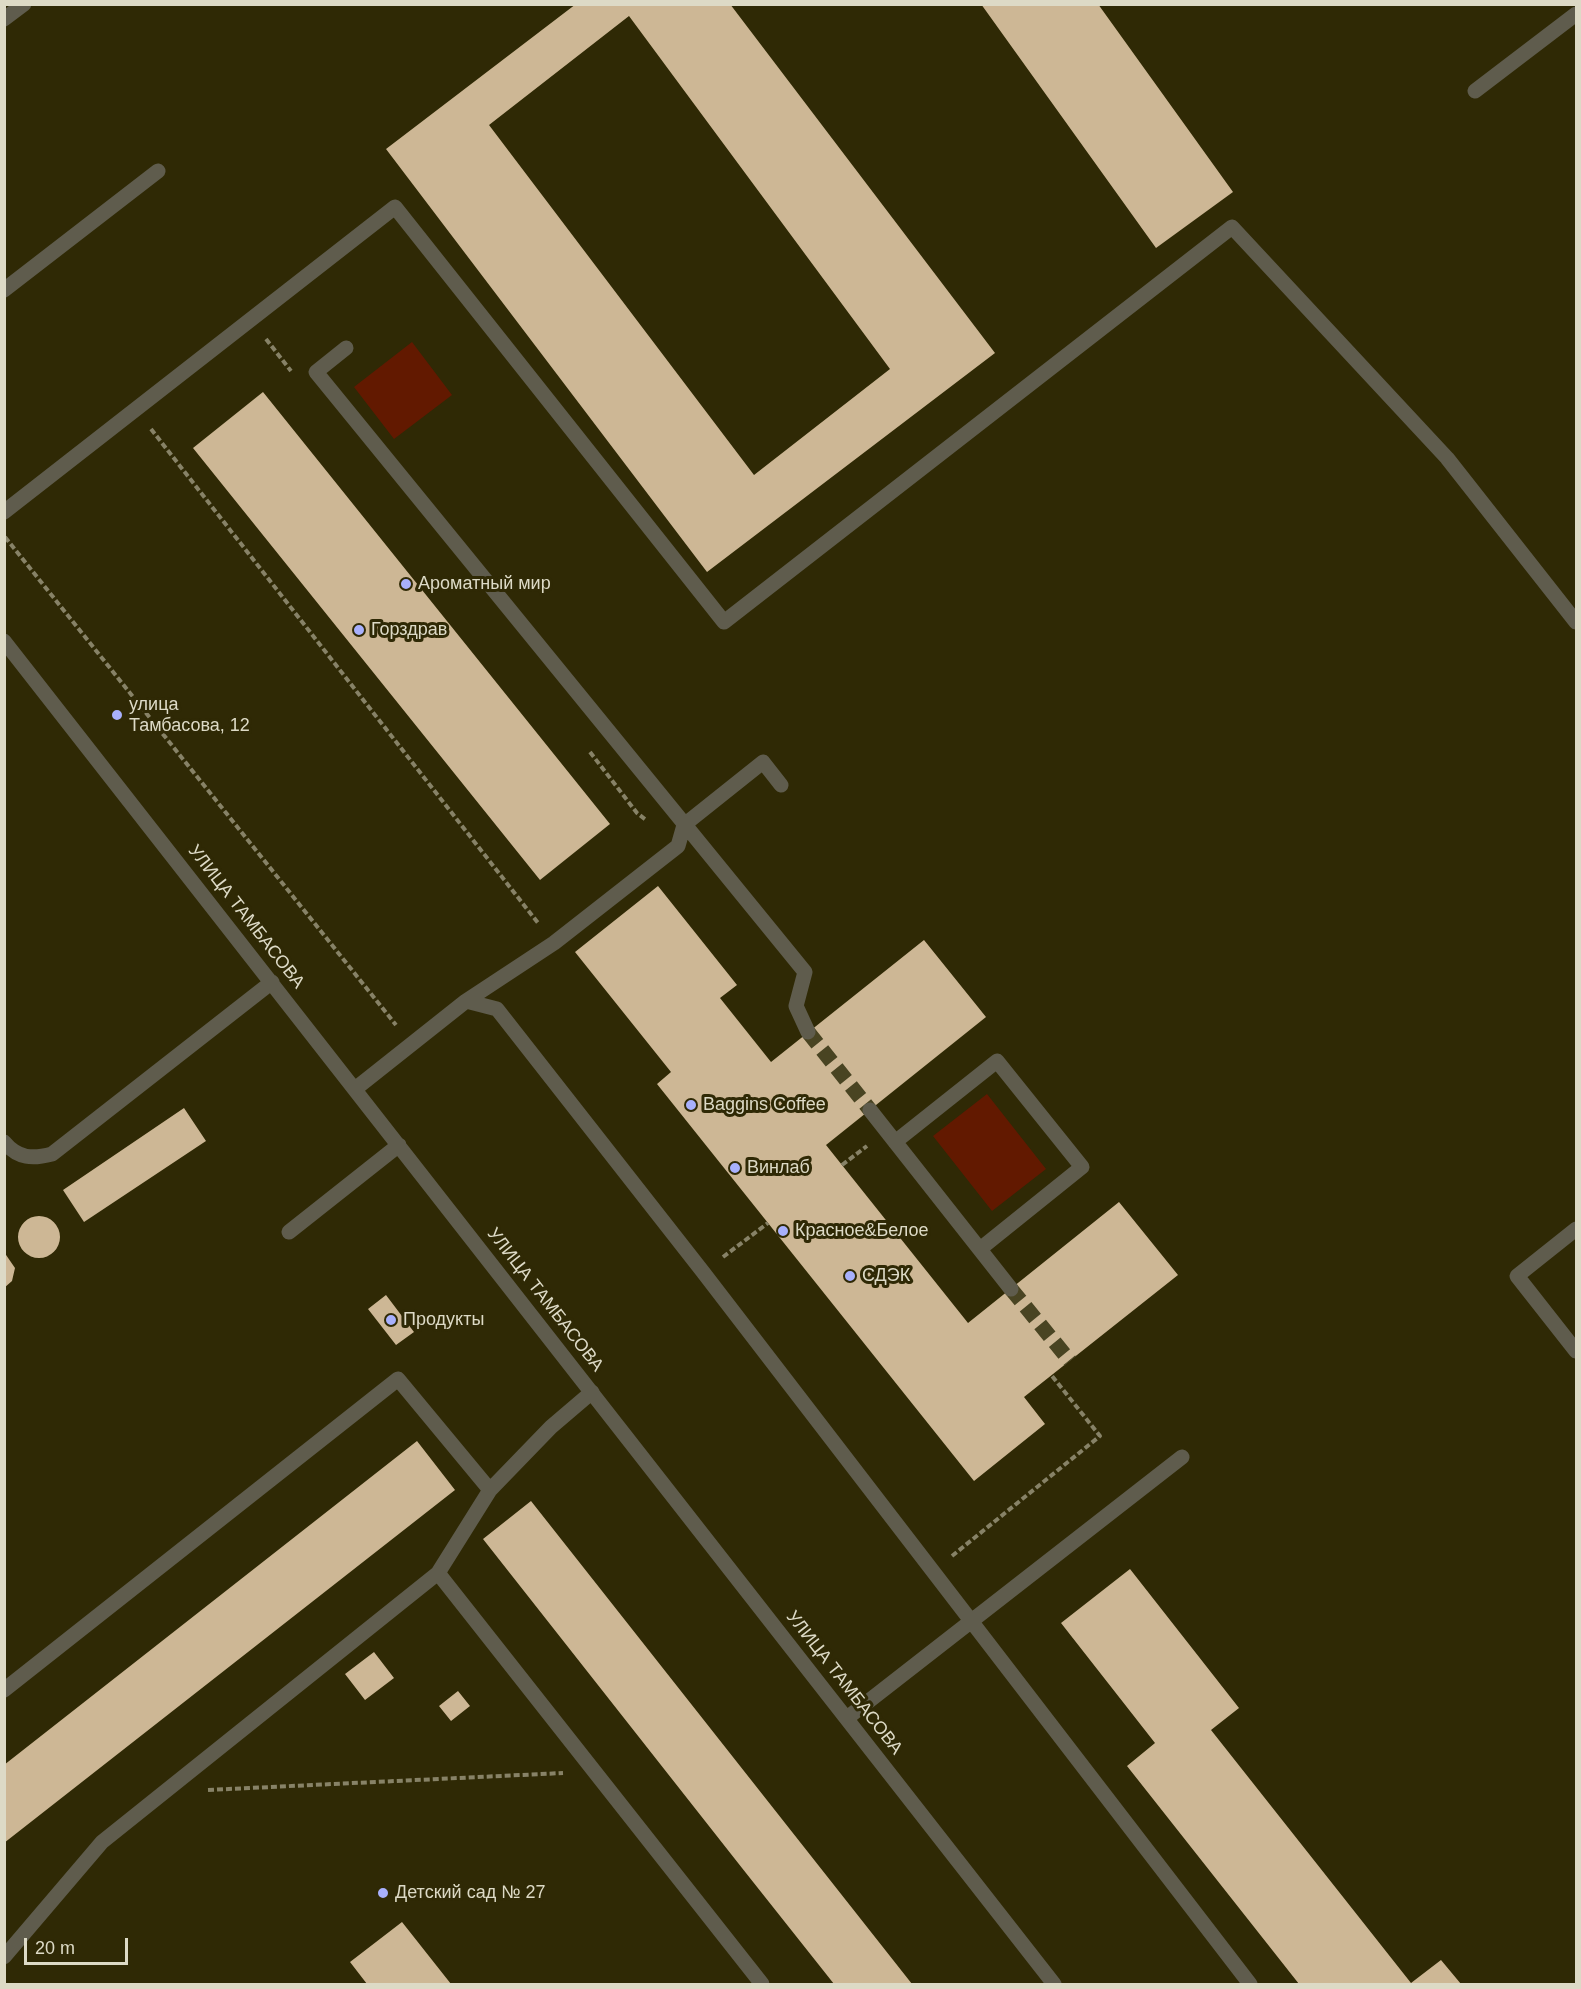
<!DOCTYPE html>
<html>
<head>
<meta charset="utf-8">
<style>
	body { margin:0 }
	#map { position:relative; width:1581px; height:1989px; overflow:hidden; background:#2f2905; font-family:Arial,sans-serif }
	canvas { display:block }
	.frame { position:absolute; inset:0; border:6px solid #dddac6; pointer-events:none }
	.scale { position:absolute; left:24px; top:1938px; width:104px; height:27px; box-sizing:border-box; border:3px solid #dddac6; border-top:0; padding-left:8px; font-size:18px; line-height:21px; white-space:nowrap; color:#dddac6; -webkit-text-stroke:4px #2f2905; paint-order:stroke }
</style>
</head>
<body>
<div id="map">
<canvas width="1581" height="1989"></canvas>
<div class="frame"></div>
<div class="scale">20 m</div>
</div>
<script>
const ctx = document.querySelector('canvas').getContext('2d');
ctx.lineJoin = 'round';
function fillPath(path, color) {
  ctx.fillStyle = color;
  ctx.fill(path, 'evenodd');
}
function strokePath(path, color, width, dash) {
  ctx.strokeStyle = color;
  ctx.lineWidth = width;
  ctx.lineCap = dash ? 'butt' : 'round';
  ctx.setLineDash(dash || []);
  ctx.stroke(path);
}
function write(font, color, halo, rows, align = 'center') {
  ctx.font = font + ' Arial,sans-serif';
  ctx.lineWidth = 6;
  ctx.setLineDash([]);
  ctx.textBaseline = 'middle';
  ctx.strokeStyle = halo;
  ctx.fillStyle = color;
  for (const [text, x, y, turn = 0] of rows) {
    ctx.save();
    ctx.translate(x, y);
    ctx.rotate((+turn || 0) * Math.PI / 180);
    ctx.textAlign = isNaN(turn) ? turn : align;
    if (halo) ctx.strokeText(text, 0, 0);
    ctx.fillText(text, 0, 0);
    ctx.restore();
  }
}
fillPath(new Path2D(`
	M 412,342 L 452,395 L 394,439 L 354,387 Z
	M 987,1094 L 1046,1169 L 992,1211 L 933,1136 Z`), '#621900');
fillPath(new Path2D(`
	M 576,4 L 730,4 L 995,353 L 707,572 L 386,149 ZM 629,16 L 890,369 L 754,475 L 489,125 Z
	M 981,4 L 1098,4 L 1233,192 L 1156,248 Z
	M 263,392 L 610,824 L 540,880 L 193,448 Z
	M 658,886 L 737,985 L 720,998 L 771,1062 L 924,940 L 986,1017 L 826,1145 L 968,1323 L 1119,1202 L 1178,1275 L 1024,1397 L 1045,1424 L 974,1481 L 657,1084 L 671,1072 L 575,952 Z
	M 184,1108 L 206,1141 L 84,1222 L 63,1190 Z
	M18 1237a21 21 0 1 1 42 0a21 21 0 1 1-42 0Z
	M 4,1252 L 15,1268 L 12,1281 L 4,1288 Z
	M 386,1295 L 414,1332 L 396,1345 L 368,1309 Z
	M 417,1441 L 455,1490 L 4,1843 L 4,1765 Z
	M 531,1501 L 912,1984 L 834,1984 L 742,1868 L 483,1539 Z
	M 1130,1569 L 1239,1708 L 1211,1730 L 1411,1983 L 1441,1960 L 1461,1984 L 1299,1984 L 1127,1766 L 1155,1743 L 1061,1623 Z
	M 374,1652 L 394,1678 L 365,1700 L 345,1674 Z
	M 458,1691 L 470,1706 L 451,1721 L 439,1706 Z
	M 402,1922 L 451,1984 L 367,1984 L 350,1962 Z`), '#cdb795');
strokePath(new Path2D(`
	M 808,1032 L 870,1110
	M 1011,1289 L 1070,1361`), '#494422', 15, [15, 8]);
strokePath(new Path2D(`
	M 266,339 L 291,371
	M 151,429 L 538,923
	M 5,537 L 396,1025
	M 590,752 L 637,813 L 646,820
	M 842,1165 L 867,1146
	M 723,1257 L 768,1223
	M 952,1556 L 1100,1436 L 1052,1376
	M 208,1790 L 563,1773`), '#878267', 4, [6, 3]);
strokePath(new Path2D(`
	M 4,19 L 24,4
	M 1475,91 L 1576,14
	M 4,290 L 158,171
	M 346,348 L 316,372 L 805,972 L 796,1006 L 808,1032
	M 4,512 L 395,207 L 724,622 L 1232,227 L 1447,458 L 1576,622
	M 4,641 L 1054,1984
	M 466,1001 L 497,1009 L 703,1272 L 1250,1984
	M 355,1089 L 466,1001 L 554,943 L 678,846 L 684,825 L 763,762 L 781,785
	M 870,1110 L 1011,1289
	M 4,1142 C 18,1159 33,1159 52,1154 L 272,982
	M 895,1142 L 997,1061 L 1082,1167 L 980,1249
	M 1576,1229 L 1517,1276 L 1576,1351
	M 289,1232 L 399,1145
	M 490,1490 L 438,1573 L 762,1984
	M 4,1690 L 398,1379 L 490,1490 L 551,1427 L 592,1392
	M 847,1718 L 1182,1457
	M 4,1957 L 102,1842 L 438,1573`), '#5f5c4d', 15);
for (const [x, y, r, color] of [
	[406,584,6,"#a8b0fc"],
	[359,630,6,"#a8b0fc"],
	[117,715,6,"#a8b0fc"],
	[691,1105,6,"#a8b0fc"],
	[735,1168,6,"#a8b0fc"],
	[783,1231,6,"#a8b0fc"],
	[850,1276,6,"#a8b0fc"],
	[391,1320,6,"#a8b0fc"],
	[383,1893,6,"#a8b0fc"]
]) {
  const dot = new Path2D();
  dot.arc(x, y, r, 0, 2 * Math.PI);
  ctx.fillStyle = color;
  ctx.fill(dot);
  strokePath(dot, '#2f2905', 2);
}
write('18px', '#dddac6', '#2f2905', [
	["Ароматный мир",418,584],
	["Горздрав",371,630],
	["улица",129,705],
	["Тамбасова, 12",129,726],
	["Baggins Coffee",703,1105],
	["Винлаб",747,1168],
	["Красное&Белое",795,1231],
	["СДЭК",862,1276],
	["Продукты",403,1320],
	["Детский сад № 27",395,1893]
], 'left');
write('18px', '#dddac6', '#2f2905', [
	["УЛИЦА ТАМБАСОВА",246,917,52],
	["УЛИЦА ТАМБАСОВА",545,1300,52],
	["УЛИЦА ТАМБАСОВА",844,1683,52]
]);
</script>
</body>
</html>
